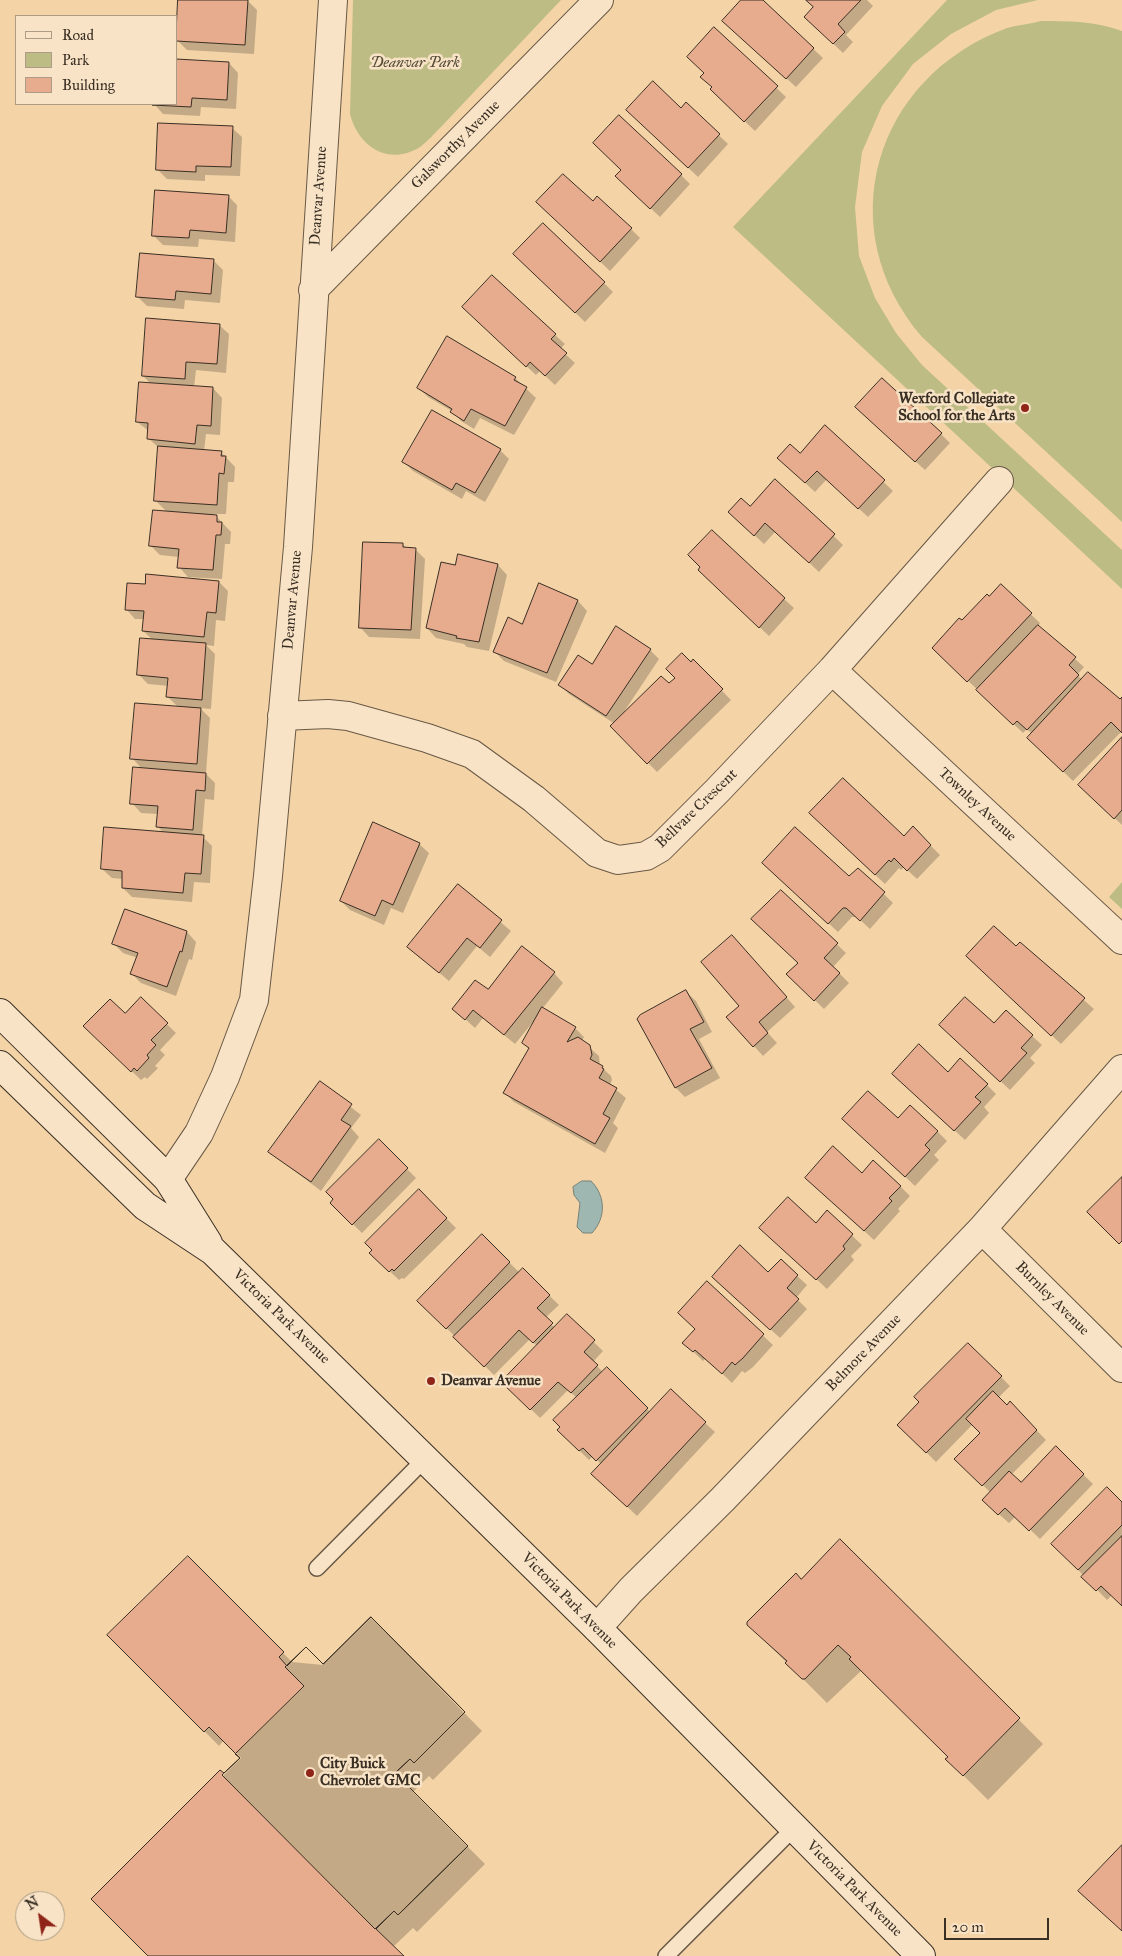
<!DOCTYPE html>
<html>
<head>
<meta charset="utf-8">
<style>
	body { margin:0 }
	#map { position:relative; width:1122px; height:1956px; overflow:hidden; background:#f4d4a7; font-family:"IM FELL Great Primer",serif }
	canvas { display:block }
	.legend { position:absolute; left:15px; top:15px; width:162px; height:90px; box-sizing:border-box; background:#f8e3c6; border:1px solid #ac9b85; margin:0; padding:6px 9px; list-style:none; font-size:15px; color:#3a2f24 }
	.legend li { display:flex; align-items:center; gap:10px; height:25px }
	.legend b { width:25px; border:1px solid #ac9b85 }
	.north { position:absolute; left:15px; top:1891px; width:50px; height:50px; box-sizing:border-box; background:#f8e3c6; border:1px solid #ac9b85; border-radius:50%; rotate:329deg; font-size:14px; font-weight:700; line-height:20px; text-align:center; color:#3a2f24 }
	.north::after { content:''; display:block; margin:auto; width:18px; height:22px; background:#8f2418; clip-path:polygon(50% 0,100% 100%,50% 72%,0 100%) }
	.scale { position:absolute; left:944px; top:1918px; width:105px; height:22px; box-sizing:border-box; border:2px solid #3a2f24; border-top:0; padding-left:6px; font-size:15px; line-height:18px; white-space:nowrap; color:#3a2f24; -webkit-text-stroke:4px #f8e3c6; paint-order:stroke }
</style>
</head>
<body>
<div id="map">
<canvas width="1122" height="1956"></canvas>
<ul class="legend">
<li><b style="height:6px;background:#f8e3c6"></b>Road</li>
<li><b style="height:14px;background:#bebc85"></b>Park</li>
<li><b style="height:14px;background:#e7ab8e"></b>Building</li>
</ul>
<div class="north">N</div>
<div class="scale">20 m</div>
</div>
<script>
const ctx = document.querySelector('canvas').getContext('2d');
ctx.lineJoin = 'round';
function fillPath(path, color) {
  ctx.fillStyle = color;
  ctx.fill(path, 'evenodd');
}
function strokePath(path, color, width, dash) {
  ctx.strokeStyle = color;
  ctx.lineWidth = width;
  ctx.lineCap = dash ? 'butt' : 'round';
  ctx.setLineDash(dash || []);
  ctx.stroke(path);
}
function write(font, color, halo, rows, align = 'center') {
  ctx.font = font + ' "IM FELL Great Primer",serif';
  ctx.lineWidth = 5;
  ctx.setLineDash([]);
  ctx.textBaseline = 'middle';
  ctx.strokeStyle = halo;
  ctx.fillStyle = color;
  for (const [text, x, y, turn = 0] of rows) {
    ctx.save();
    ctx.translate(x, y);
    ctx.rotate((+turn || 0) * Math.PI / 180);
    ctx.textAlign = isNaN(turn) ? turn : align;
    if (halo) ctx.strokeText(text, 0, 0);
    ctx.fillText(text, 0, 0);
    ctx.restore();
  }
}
fillPath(new Path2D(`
	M 353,0 L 561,0 L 440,128 C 434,134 427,142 420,147 C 388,167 358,146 350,114 Z
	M 947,0 L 1038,0 L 996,10 L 951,34 L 913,64 L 882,106 L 862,152 L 855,207 L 859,256 L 875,298 L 896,333 L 922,365 L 1122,550 L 1122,589 L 733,227 Z
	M 1041,21 C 1069,21 1095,21 1122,31 L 1122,522 L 922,337 C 829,228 874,77 1007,28 C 1018,25 1030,24 1041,21 Z
	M 1122,882 L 1122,909 L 1109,897 Z`), '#bebc85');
const water = new Path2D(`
	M 582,1181 L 591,1181 C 606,1196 606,1218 592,1233 L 583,1233 L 577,1227 L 580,1203 L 574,1195 L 573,1187 Z`);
fillPath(water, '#9eb7b0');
strokePath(water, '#768178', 1);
fillPath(new Path2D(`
	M 180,0 L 248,1 L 257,10 L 254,54 L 187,50 L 177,40 Z
	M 743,0 L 761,0 L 823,58 L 796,87 L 733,30 Z
	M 807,0 L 867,0 L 873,6 L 846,35 L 853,42 L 843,53 L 805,17 L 815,7 Z
	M 714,29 L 786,97 L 755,131 L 721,99 L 706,73 Z
	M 229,63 L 238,73 L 236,109 L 201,107 L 200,116 L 163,114 L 154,104 L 176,104 Z
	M 686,104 L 728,144 L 698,177 L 637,119 L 681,109 Z
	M 232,128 L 242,137 L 240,176 L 205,175 L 205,181 L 167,179 L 157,169 Z
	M 681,175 L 690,184 L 660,217 L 626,185 Z
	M 228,196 L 237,205 L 235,242 L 199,239 L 198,247 L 163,245 L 153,235 Z
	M 593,203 L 631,229 L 640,238 L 610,271 L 547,211 Z
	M 213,260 L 223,270 L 220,303 L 185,300 L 184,309 L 147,306 L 137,296 Z
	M 524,264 L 604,283 L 613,292 L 585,322 Z
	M 473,317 L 555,335 L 565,344 L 560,349 L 575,363 L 555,385 L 540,371 L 536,375 Z
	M 219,325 L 229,334 L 226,373 L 196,370 L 194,387 L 213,388 L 222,398 L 220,435 L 206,434 L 204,451 L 221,452 L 235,467 L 234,482 L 228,482 L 226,514 L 214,514 L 231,532 L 230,544 L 225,544 L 222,579 L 188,577 L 179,567 L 179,557 L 160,555 L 151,546 L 167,512 L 155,500 L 159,448 L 148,438 L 149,431 L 137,422 L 151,384 L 143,376 Z
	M 448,338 L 515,378 L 536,398 L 514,435 L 480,418 L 474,429 L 461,421 L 452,411 L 428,397 L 419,388 Z
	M 866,417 L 941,434 L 950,443 L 925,470 Z
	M 825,427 L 893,491 L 868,517 L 827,479 L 815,492 L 788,467 Z
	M 500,450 L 509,459 L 485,502 L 466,491 L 462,499 L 413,471 L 404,462 Z
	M 775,480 L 843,545 L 819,572 L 776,531 L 764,544 L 739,521 Z
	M 403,545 L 407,549 L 415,549 L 425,559 L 420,639 L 369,637 L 360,627 Z
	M 498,565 L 507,575 L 489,651 L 467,647 L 464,644 L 436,638 L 427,628 L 456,567 Z
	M 709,580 L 784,599 L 794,608 L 769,636 Z
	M 219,582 L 228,591 L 225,621 L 216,620 L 214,646 L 206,645 L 215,654 L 211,709 L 200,708 L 210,718 L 206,774 L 215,783 L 214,800 L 205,799 L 202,836 L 212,846 L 210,883 L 194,882 L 192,902 L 132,897 L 123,888 L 123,879 L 112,878 L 102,869 L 164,833 L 158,827 L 158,814 L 141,813 L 132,803 L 142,769 L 132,758 L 178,707 L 168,697 L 169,686 L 148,684 L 139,675 L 153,640 L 143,631 L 144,619 L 135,619 L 126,609 L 146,586 Z
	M 540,585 L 578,601 L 587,611 L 556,682 L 504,661 L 494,651 L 523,625 Z
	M 1001,586 L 1040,623 L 1038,626 L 1084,667 L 1077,675 L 1083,680 L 1120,701 L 1122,699 L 1122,731 L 1073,781 L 1038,747 L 1032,734 L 1027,729 L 1023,733 L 943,657 L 962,622 Z
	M 650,650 L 659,659 L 624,712 L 669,685 L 693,661 L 731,700 L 657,772 L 612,726 L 615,724 L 569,694 L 560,685 L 592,665 Z
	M 1122,739 L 1122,825 L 1089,794 Z
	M 820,823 L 904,838 L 913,828 L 940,855 L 917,879 L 904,867 L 901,870 L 899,868 L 885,884 Z
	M 419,844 L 429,853 L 403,913 L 391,908 L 384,925 L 350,910 L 341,901 Z
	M 858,869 L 893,903 L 870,929 L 857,917 L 852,917 L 838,932 L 773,872 L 849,878 Z
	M 458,886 L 511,931 L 490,957 L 477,946 L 449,981 L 409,947 Z
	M 781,891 L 846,953 L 833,967 L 849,983 L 824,1009 L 788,974 L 799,963 Z
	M 187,932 L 196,942 L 192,960 L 189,959 L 176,996 L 141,983 L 132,974 L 138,958 L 123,953 L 114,944 Z
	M 1020,944 L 1094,1009 L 1061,1044 L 978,966 L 1016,948 Z
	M 741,946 L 795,1007 L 767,1032 L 777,1043 L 763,1056 L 754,1046 Z
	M 554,973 L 563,983 L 542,1009 L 575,1028 L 584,1037 L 582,1041 L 599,1056 L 600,1066 L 611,1076 L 612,1080 L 610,1085 L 626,1098 L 613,1123 L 618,1128 L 605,1153 L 514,1102 L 505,1093 L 529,1049 L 523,1043 L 538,1016 L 515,1044 L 483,1018 L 475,1028 L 454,1009 L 488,991 Z
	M 686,992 L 696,1001 L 712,1032 L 699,1039 L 720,1078 L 685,1097 L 676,1088 L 638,1019 Z
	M 141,999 L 176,1033 L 160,1050 L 165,1055 L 155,1066 L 158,1068 L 147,1079 L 145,1077 L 141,1080 L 85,1026 L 125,1015 Z
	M 1006,1012 L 1042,1045 L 1030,1058 L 1035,1063 L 1010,1090 L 950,1034 L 994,1025 Z
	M 949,1074 L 987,1085 L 996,1094 L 984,1107 L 989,1113 L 965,1140 L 903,1083 Z
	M 320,1083 L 361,1115 L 351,1128 L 359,1137 L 321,1191 L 270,1152 Z
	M 853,1128 L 937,1131 L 947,1141 L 934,1155 L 939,1160 L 915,1186 Z
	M 379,1141 L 416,1178 L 362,1233 L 331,1203 Z
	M 862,1175 L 900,1186 L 910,1196 L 898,1209 L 900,1211 L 874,1240 L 816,1187 Z
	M 419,1191 L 456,1228 L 404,1279 L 402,1278 L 399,1280 L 380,1262 Z
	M 827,1212 L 862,1245 L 851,1256 L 854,1260 L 827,1289 L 771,1237 L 816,1225 Z
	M 482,1236 L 520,1273 L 523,1270 L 559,1305 L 545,1318 L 555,1328 L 567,1316 L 603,1351 L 593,1362 L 603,1372 L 607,1368 L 650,1412 L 705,1423 L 715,1432 L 637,1516 L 602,1483 L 602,1465 L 593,1456 L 589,1460 L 559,1430 L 577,1398 L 568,1390 L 540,1418 L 503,1382 L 537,1346 L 530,1339 L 494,1375 L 419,1301 Z
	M 781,1261 L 807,1285 L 796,1298 L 807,1309 L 780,1338 L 723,1286 L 768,1273 Z
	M 707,1283 L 773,1345 L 753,1367 L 745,1373 L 742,1371 L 732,1383 L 706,1358 L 703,1361 L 684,1343 L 696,1329 Z
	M 968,1344 L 1010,1386 L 998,1398 L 1007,1406 L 1010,1403 L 1046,1440 L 1011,1475 L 1021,1484 L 1056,1448 L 1093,1484 L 1040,1539 L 1016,1516 L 1009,1523 L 993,1509 L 991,1493 L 956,1459 L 981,1433 L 973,1424 L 936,1462 L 899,1425 L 921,1402 Z
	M 1122,1504 L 1122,1605 L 1112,1595 L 1107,1600 L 1053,1544 Z
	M 840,1541 L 1043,1744 L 988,1800 L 947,1759 L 950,1757 L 862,1670 L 827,1703 L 749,1625 L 801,1580 Z
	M 188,1557 L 292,1662 L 323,1665 L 371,1618 L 482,1731 L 433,1780 L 429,1776 L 413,1792 L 485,1864 L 417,1932 L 413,1928 L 393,1947 L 402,1956 L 150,1956 L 224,1775 L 241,1758 L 224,1740 L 219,1746 L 109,1635 Z`), '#0003');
const building = new Path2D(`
	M 178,0 L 248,0 L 245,45 L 176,41 Z
	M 741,0 L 763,0 L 814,48 L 786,79 L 722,21 Z
	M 806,0 L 861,0 L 838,24 L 845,32 L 833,44 L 804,17 L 813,7 Z
	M 714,27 L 778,86 L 744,122 L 710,89 L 712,87 L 700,77 L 704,73 L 687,57 Z
	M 176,59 L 229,62 L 227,100 L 192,98 L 191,107 L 152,105 L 176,104 Z
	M 653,81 L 681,108 L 686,102 L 720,134 L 688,168 L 626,110 Z
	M 619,115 L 682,174 L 650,209 L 615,176 L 621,170 L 593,143 Z
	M 158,123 L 233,126 L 231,167 L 196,166 L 196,172 L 156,170 Z
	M 563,174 L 593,201 L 597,196 L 632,228 L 600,262 L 536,202 Z
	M 155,190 L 229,195 L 226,233 L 190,230 L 189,238 L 152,236 Z
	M 543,223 L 605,282 L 575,313 L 513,254 Z
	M 140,253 L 214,259 L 211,294 L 176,291 L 175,300 L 136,297 Z
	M 492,275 L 556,334 L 551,339 L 567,353 L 545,376 L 530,362 L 526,367 L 462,307 Z
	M 146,318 L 220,324 L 217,364 L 186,362 L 185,379 L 142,376 Z
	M 447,336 L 516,377 L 514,380 L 527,387 L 505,426 L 471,409 L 464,421 L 450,412 L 452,409 L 417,388 Z
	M 882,378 L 942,433 L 915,462 L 855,407 Z
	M 139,382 L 213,387 L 211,426 L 197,425 L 195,444 L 147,439 L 148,423 L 136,422 Z
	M 432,410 L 501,449 L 475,493 L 456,483 L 452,490 L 402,462 Z
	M 825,425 L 885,480 L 858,509 L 817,471 L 805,483 L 777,458 L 790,444 L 800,453 Z
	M 158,446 L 222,451 L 221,456 L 226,456 L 224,474 L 219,473 L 217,505 L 154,501 Z
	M 775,479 L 835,534 L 809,563 L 765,523 L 754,536 L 728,512 L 741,498 L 750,506 Z
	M 153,510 L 217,515 L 217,522 L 222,522 L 221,535 L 216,535 L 213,570 L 177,568 L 179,549 L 149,546 Z
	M 712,530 L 785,598 L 759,628 L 698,570 L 700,567 L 688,555 Z
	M 363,542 L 403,543 L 403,547 L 416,548 L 411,630 L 359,628 Z
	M 458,554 L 498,564 L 479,642 L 456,638 L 457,636 L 426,628 L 441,562 L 455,565 Z
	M 146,574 L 219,581 L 216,613 L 207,612 L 204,637 L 142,631 L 144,611 L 125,610 L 127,583 L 145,584 Z
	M 539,583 L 578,600 L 547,673 L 493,652 L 508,617 L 522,624 Z
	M 1001,584 L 1032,613 L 967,682 L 932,648 L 959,618 L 962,620 L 987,594 L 989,596 Z
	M 1038,625 L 1076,657 L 1069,665 L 1079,675 L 1027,730 L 1017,721 L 1013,725 L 976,690 Z
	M 616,626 L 651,649 L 606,716 L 558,685 L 578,655 L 592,664 Z
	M 140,638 L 206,643 L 202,700 L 166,697 L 168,678 L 137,675 Z
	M 682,653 L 691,662 L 693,659 L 723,689 L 647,764 L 610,726 L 661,676 L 669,683 L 675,678 L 666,669 Z
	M 1088,672 L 1120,699 L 1122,697 L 1122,733 L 1111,722 L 1063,772 L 1027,738 Z
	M 135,703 L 201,708 L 197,764 L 130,759 Z
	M 1122,737 L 1122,810 L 1114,819 L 1078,785 Z
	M 133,767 L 206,773 L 205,791 L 196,790 L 193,830 L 156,827 L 158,806 L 130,804 Z
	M 843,778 L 904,836 L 913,826 L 931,845 L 907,871 L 894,858 L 891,862 L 889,860 L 875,875 L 809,813 Z
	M 373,822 L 420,843 L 393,905 L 382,900 L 375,916 L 340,901 Z
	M 104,827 L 204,835 L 201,874 L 185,873 L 183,893 L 122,888 L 122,871 L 101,869 Z
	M 795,827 L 849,876 L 858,868 L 885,892 L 860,921 L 846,908 L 843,908 L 828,924 L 762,863 Z
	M 458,884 L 502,920 L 480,948 L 467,938 L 439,973 L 407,947 Z
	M 781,890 L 838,943 L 824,958 L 840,973 L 814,1001 L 786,974 L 798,963 L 751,919 Z
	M 125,909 L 187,931 L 182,952 L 180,951 L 167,987 L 130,974 L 138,953 L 112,944 Z
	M 994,926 L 1016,946 L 1020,942 L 1085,998 L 1051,1036 L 966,956 Z
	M 732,935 L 787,997 L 759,1022 L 768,1033 L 753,1047 L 726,1017 L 739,1006 L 701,962 Z
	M 522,946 L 555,972 L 504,1035 L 473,1010 L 465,1020 L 452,1009 L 475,980 L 488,989 Z
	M 686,990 L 704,1022 L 690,1029 L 712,1068 L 675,1088 L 637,1019 L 640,1015 Z
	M 141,997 L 168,1023 L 151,1040 L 156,1045 L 147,1055 L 149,1058 L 137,1071 L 134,1068 L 131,1072 L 83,1026 L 110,999 L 125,1013 Z
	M 965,997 L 994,1023 L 1006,1010 L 1033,1035 L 1021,1048 L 1027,1053 L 1000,1082 L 939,1025 Z
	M 542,1007 L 576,1027 L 567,1042 L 578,1037 L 590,1045 L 592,1055 L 590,1059 L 603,1066 L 602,1068 L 604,1069 L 599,1078 L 617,1088 L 603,1114 L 610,1118 L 595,1144 L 503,1093 L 529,1048 L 522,1043 Z
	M 919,1044 L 948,1072 L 960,1058 L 988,1084 L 975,1097 L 981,1102 L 954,1131 L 892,1074 Z
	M 320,1081 L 352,1104 L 341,1120 L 351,1126 L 311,1182 L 268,1152 Z
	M 868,1091 L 898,1118 L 910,1105 L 938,1131 L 925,1145 L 930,1150 L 905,1177 L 842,1119 Z
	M 379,1139 L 408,1168 L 352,1225 L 330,1203 L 333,1199 L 326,1192 Z
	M 833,1146 L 862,1173 L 873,1160 L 901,1186 L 889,1198 L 892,1201 L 864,1231 L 805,1178 Z
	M 1122,1177 L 1122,1241 L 1119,1244 L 1087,1212 Z
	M 419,1189 L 447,1218 L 394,1271 L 392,1269 L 389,1272 L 369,1253 L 372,1250 L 365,1243 Z
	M 788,1197 L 816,1223 L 827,1210 L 853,1234 L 843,1246 L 845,1249 L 816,1280 L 759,1228 Z
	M 482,1234 L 510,1262 L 446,1329 L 417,1301 Z
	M 740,1245 L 768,1272 L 781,1259 L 798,1275 L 787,1288 L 799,1299 L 770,1330 L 712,1277 Z
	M 523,1268 L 550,1295 L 537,1308 L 553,1323 L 533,1343 L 519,1330 L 484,1367 L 453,1337 Z
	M 707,1281 L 764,1334 L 743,1358 L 735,1365 L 732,1362 L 722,1374 L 695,1350 L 693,1352 L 682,1343 L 695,1329 L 678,1313 Z
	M 567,1314 L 595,1340 L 584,1352 L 598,1365 L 571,1393 L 558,1382 L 530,1410 L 501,1382 Z
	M 968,1343 L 1002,1376 L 926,1453 L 897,1425 L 919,1402 L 914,1397 Z
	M 607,1367 L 648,1408 L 596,1461 L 583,1448 L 579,1451 L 557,1430 L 560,1427 L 553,1420 Z
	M 671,1389 L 706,1422 L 627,1507 L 591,1474 Z
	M 993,1391 L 1007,1405 L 1010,1401 L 1037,1430 L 982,1486 L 954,1459 L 980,1433 L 966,1419 Z
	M 1056,1446 L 1084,1474 L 1029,1531 L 1005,1508 L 998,1515 L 982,1500 L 1009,1471 L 1021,1482 Z
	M 1107,1487 L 1122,1502 L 1122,1525 L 1078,1570 L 1051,1544 Z
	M 1122,1536 L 1122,1606 L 1101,1586 L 1096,1591 L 1081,1577 Z
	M 840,1539 L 1020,1718 L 963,1776 L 945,1759 L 948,1757 L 849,1659 L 851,1657 L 838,1645 L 805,1679 L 802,1679 L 785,1663 L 787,1661 L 747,1625 L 747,1622 L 796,1573 L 801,1579 Z
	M 188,1556 L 284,1652 L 279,1657 L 287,1666 L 306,1647 L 323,1664 L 371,1617 L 465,1712 L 414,1763 L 410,1759 L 395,1773 L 468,1846 L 398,1915 L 394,1911 L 376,1929 L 404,1956 L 148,1956 L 91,1899 L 220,1770 L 224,1773 L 240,1758 L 209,1727 L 204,1732 L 107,1635 Z
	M 371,1617 L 465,1712 L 414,1763 L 410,1759 L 395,1773 L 468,1846 L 398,1915 L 394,1911 L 375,1929 L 222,1775 L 240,1758 L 235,1754 L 304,1686 L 285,1667 L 306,1647 L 323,1664 Z
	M 1122,1845 L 1122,1931 L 1078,1891 Z`);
fillPath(building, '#e7ab8e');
strokePath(building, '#3a2f24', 1);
const lane = new Path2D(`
	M 317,1568 L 425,1459
	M 666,1956 L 794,1828`);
const street = new Path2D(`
	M 313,290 L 599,0
	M 832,670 L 1122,940
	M 282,716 L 328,714 L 348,716 L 427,738 L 472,754 L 534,799 L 597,853 L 618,860 L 646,856 L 660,848 L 718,790 L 832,670 L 999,481
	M 168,1179 L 199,1133 L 225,1077 L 254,1000 L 268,876 L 298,547 L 333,0
	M 982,1229 L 1122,1368
	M 597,1628 L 631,1590 L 723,1499 L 982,1229 L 1122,1069`);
const secondary = new Path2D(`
	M 0,1013 L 168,1179 L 208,1243
	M 0,1065 L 145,1206 L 213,1251 L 597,1628 L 921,1956`);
strokePath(lane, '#685845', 18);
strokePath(street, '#685845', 30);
strokePath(secondary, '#3a2f24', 30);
strokePath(lane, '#f8e3c6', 15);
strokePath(street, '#f8e3c6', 28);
strokePath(secondary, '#f8e3c6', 28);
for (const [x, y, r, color] of [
	[1025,408,5,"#8f2418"],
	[431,1381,5,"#8f2418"],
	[310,1773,5,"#8f2418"]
]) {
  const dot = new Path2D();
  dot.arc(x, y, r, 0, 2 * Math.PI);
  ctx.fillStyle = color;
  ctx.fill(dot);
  strokePath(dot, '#f8e3c6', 2);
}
write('italic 15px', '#544b37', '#f8e3c6', [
	["Deanvar Park",415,63]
]);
write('15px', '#3a2f24', '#f8e3c6', [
	["Galsworthy Avenue",456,145,-45],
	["Deanvar Avenue",319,196,-86],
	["Deanvar Avenue",293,600,-85],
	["Townley Avenue",977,805,43],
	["Bellvare Crescent",697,809,-44],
	["Burnley Avenue",1052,1299,45],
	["Victoria Park Avenue",281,1317,44],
	["Belmore Avenue",864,1353,-46],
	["Victoria Park Avenue",569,1601,45],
	["Victoria Park Avenue",854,1889,45]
]);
write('bold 15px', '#3a2f24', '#f8e3c6', [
	["Wexford Collegiate",1015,399,"right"],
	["School for the Arts",1015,416,"right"],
	["Deanvar Avenue",441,1381],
	["City Buick",320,1764],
	["Chevrolet GMC",320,1781]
], 'left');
</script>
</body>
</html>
